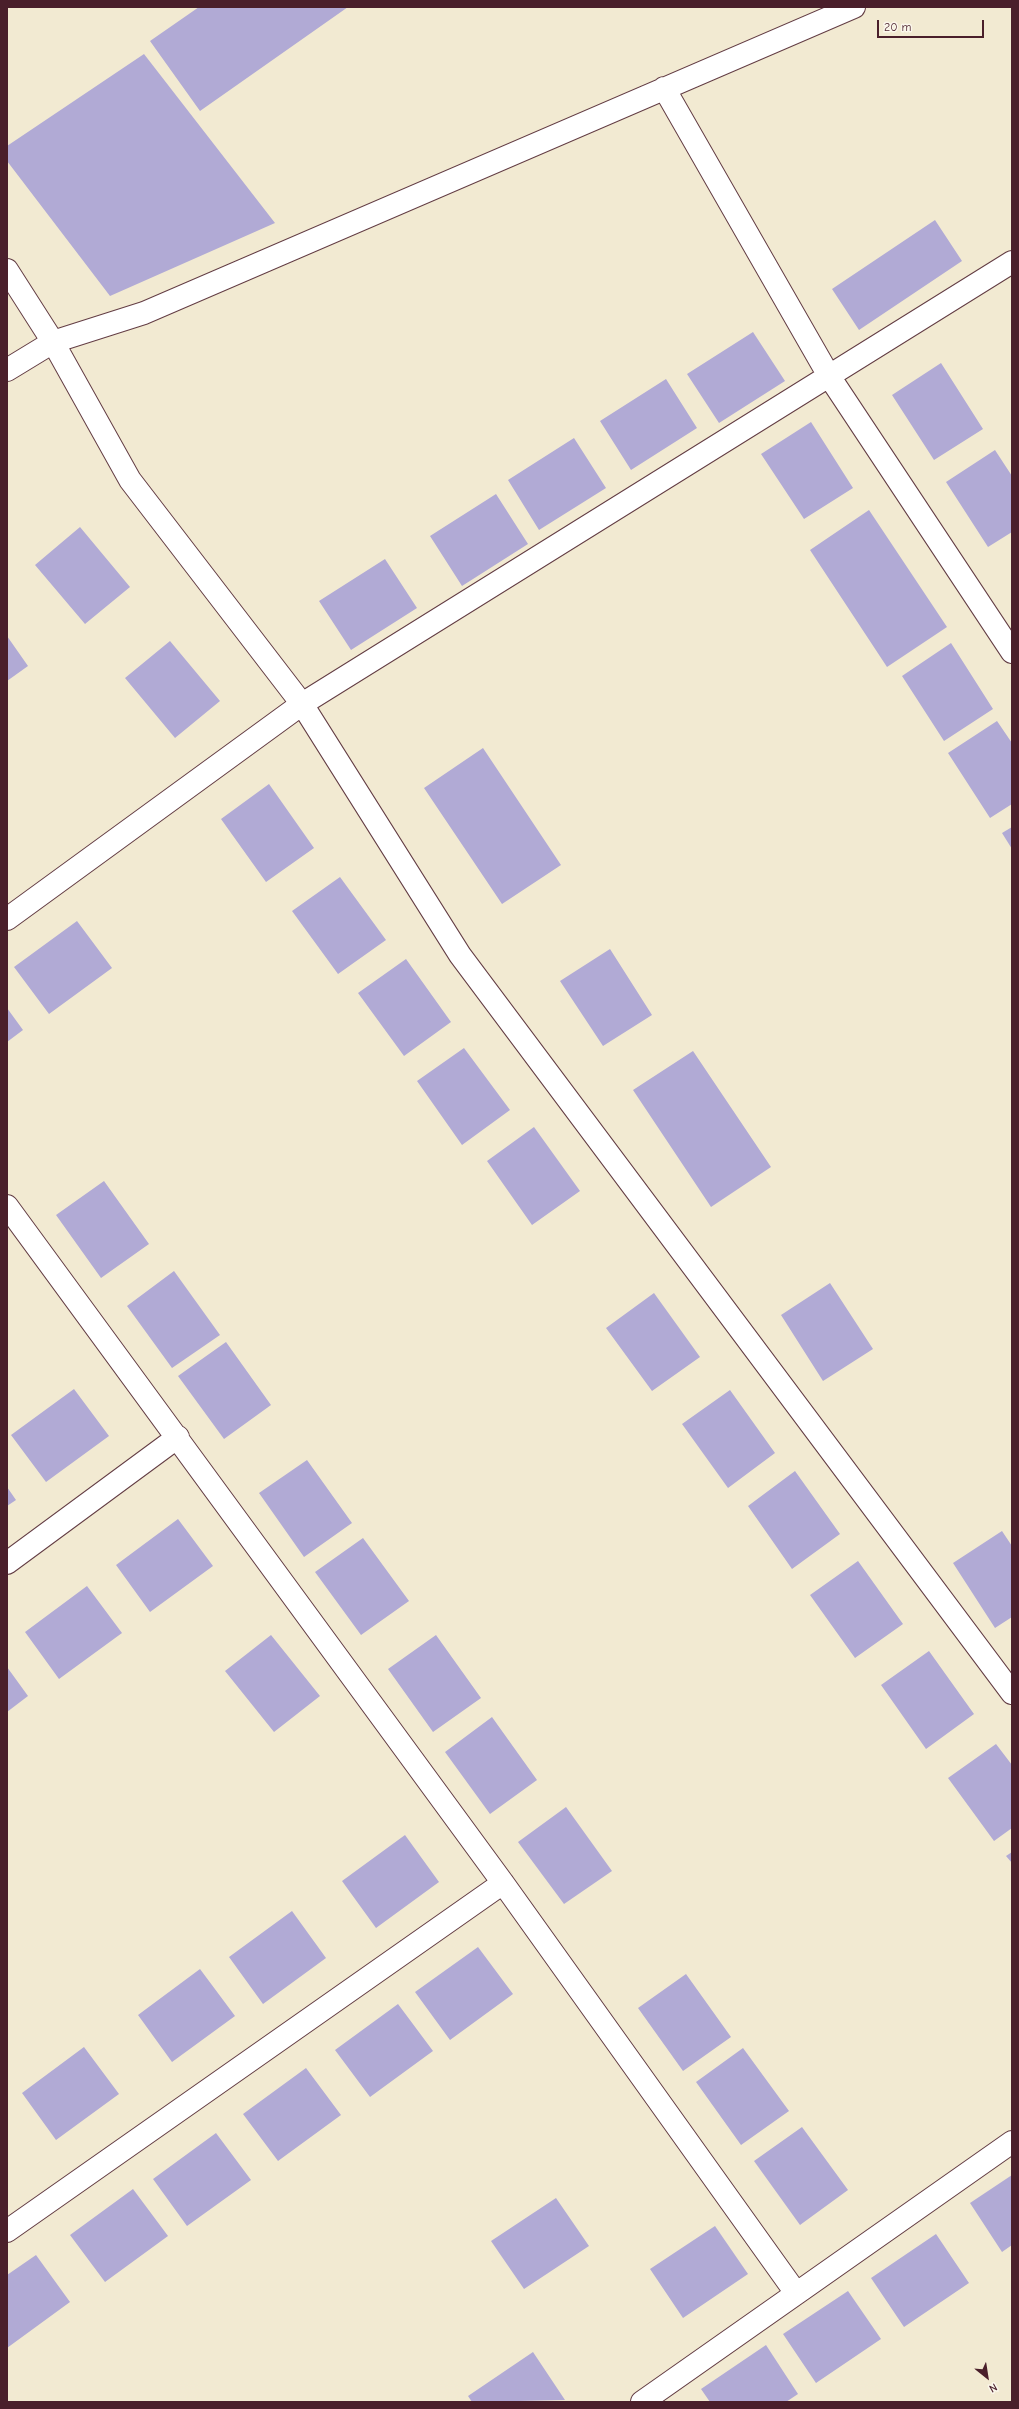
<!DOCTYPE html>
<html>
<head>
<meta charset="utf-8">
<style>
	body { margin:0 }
	#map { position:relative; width:1019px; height:2409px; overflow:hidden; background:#f2ead2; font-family:"Comic Neue",sans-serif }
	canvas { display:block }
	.frame { position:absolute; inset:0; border:8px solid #4a1f2b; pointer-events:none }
	.north { position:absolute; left:967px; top:2357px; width:40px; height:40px; -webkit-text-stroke:3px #fbf7ec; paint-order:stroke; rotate:150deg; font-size:11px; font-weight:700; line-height:16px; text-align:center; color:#4a1f2b }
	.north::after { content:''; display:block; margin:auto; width:14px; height:18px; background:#4a1f2b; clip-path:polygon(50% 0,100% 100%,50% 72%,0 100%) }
	.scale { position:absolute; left:877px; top:20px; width:107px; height:18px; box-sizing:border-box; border:2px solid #4a1f2b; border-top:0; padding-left:5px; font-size:12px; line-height:14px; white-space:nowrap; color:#4a1f2b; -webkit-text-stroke:3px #fbf7ec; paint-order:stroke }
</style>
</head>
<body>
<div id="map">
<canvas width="1019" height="2409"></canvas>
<div class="frame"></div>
<div class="north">N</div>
<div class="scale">20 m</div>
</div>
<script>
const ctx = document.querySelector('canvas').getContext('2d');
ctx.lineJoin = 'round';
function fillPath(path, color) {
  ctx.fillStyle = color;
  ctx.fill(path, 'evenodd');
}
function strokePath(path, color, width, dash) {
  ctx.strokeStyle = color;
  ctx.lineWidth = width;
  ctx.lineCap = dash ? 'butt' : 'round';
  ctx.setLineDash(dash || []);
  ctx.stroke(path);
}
fillPath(new Path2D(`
	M 199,7 L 348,7 L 200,111 L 150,41 Z
	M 144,54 L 275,223 L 110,296 L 7,161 L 7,146 Z
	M 935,220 L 962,261 L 859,330 L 832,289 Z
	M 753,332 L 785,381 L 719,423 L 687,374 Z
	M 941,363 L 983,429 L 934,460 L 892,395 Z
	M 666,379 L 697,428 L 631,470 L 600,421 Z
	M 811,422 L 853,488 L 804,519 L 761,454 Z
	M 574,438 L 606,488 L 539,530 L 508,480 Z
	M 995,450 L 1012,476 L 1012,532 L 988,547 L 946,482 Z
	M 496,494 L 528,544 L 462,586 L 430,536 Z
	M 869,510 L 947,627 L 887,667 L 810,550 Z
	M 80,527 L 130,587 L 85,624 L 35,565 Z
	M 385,559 L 417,608 L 351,650 L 319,601 Z
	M 7,636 L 28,666 L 7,681 Z
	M 170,641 L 220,701 L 175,738 L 125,678 Z
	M 951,643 L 993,709 L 944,741 L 902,676 Z
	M 997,721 L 1012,743 L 1012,804 L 990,818 L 948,753 Z
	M 483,748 L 561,865 L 502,904 L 424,788 Z
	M 269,784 L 314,848 L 266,882 L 221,819 Z
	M 1012,827 L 1012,849 L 1002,833 Z
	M 340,877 L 386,940 L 338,974 L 292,911 Z
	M 77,921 L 112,968 L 49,1014 L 14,967 Z
	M 610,949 L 652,1015 L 603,1046 L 560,981 Z
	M 406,959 L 451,1022 L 404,1056 L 358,993 Z
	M 7,1008 L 23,1030 L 7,1042 Z
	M 464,1048 L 510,1110 L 462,1145 L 417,1081 Z
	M 693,1051 L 771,1167 L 711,1207 L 633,1090 Z
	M 534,1127 L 580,1191 L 532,1225 L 487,1161 Z
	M 104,1181 L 149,1244 L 101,1278 L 56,1215 Z
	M 174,1271 L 220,1335 L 172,1368 L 127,1306 Z
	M 830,1283 L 873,1349 L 823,1381 L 781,1315 Z
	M 654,1293 L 700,1357 L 652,1391 L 606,1328 Z
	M 226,1342 L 271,1405 L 224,1439 L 178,1376 Z
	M 74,1389 L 109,1436 L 46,1482 L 11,1435 Z
	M 730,1390 L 775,1453 L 728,1488 L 682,1424 Z
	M 307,1460 L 352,1523 L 304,1557 L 259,1493 Z
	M 795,1471 L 840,1534 L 792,1569 L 748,1506 Z
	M 7,1487 L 16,1500 L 7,1506 Z
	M 178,1519 L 213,1566 L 150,1612 L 116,1565 Z
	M 1002,1531 L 1012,1546 L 1012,1617 L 995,1628 L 953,1563 Z
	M 363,1538 L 409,1601 L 361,1635 L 315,1572 Z
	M 858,1561 L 903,1624 L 855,1658 L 810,1595 Z
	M 87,1586 L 122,1633 L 59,1679 L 25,1632 Z
	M 271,1635 L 320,1696 L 274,1732 L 225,1671 Z
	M 436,1635 L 481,1698 L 433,1732 L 388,1669 Z
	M 929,1651 L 974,1714 L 926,1749 L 881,1685 Z
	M 7,1667 L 28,1696 L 7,1712 Z
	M 492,1717 L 537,1780 L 490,1814 L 445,1752 Z
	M 996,1744 L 1012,1765 L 1012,1828 L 994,1841 L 948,1778 Z
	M 566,1807 L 612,1871 L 564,1904 L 518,1842 Z
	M 405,1835 L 439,1882 L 376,1928 L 342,1881 Z
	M 1012,1852 L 1012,1863 L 1006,1856 Z
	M 292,1911 L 326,1958 L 263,2004 L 229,1957 Z
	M 478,1947 L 513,1994 L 450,2040 L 415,1992 Z
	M 200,1969 L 235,2016 L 172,2062 L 138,2015 Z
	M 686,1974 L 731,2037 L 683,2071 L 638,2008 Z
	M 398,2004 L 433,2051 L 370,2097 L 335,2050 Z
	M 84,2047 L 119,2094 L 56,2140 L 22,2093 Z
	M 743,2048 L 789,2111 L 741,2145 L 696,2082 Z
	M 306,2068 L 341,2115 L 278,2161 L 243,2114 Z
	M 802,2127 L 848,2190 L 800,2225 L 754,2161 Z
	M 216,2133 L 251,2180 L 187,2226 L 153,2179 Z
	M 1012,2175 L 1012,2245 L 1002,2252 L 970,2203 Z
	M 133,2189 L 168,2236 L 105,2282 L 70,2235 Z
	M 556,2198 L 589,2246 L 524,2289 L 491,2241 Z
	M 715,2226 L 748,2274 L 683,2318 L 650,2269 Z
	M 936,2234 L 969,2283 L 904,2327 L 871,2278 Z
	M 36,2255 L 70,2302 L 7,2348 L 7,2275 Z
	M 848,2291 L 881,2339 L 816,2383 L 783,2334 Z
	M 766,2345 L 798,2394 L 786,2402 L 710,2402 L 701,2389 Z
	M 533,2352 L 565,2400 L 472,2402 L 468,2396 Z`), '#b1aad5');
const street = new Path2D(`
	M 664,88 L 829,376 L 1012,652
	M 7,270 L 53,342 L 130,480 L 302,704 L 460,955 L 1012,1693
	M 7,370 L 53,342 L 144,313 L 854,7
	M 7,919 L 302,704 L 1012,262
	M 7,1206 L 503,1883 L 796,2293
	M 7,1563 L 178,1437
	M 7,2231 L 503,1883
	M 642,2402 L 1012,2142`);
strokePath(street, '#633d44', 24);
strokePath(street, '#fff', 22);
</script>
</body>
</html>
